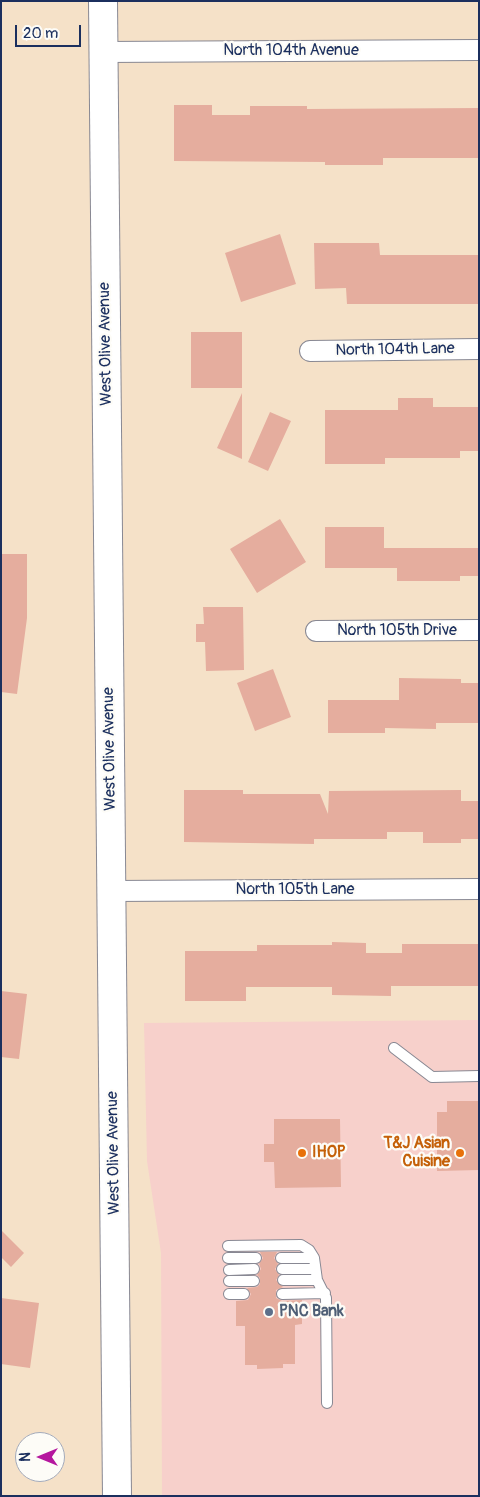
<!DOCTYPE html>
<html>
<head>
<meta charset="utf-8">
<style>
	body { margin:0 }
	#map { position:relative; width:480px; height:1497px; overflow:hidden; background:#f5e1c8; font-family:Pangolin,sans-serif }
	canvas { display:block }
	.frame { position:absolute; inset:0; border:2px solid #1b2f5e; pointer-events:none }
	.north { position:absolute; left:15px; top:1432px; width:50px; height:50px; box-sizing:border-box; background:#fdfcf7; border:1px solid #a3aaba; border-radius:50%; rotate:270deg; font-size:14px; font-weight:700; line-height:20px; text-align:center; color:#1b2f5e }
	.north::after { content:''; display:block; margin:auto; width:18px; height:22px; background:#b5179e; clip-path:polygon(50% 0,100% 100%,50% 72%,0 100%) }
	.scale { position:absolute; left:15px; top:25px; width:66px; height:22px; box-sizing:border-box; border:2px solid #1b2f5e; border-top:0; padding-left:6px; font-size:15px; line-height:18px; white-space:nowrap; color:#1b2f5e; -webkit-text-stroke:4px #fdfcf7; paint-order:stroke }
</style>
</head>
<body>
<div id="map">
<canvas width="480" height="1497"></canvas>
<div class="frame"></div>
<div class="north">N</div>
<div class="scale">20 m</div>
</div>
<script>
const ctx = document.querySelector('canvas').getContext('2d');
ctx.lineJoin = 'round';
function fillPath(path, color) {
  ctx.fillStyle = color;
  ctx.fill(path, 'evenodd');
}
function strokePath(path, color, width, dash) {
  ctx.strokeStyle = color;
  ctx.lineWidth = width;
  ctx.lineCap = dash ? 'butt' : 'round';
  ctx.setLineDash(dash || []);
  ctx.stroke(path);
}
function write(font, color, halo, rows, align = 'center') {
  ctx.font = font + ' Pangolin,sans-serif';
  ctx.lineWidth = 4.5;
  ctx.setLineDash([]);
  ctx.textBaseline = 'middle';
  ctx.strokeStyle = halo;
  ctx.fillStyle = color;
  for (const [text, x, y, turn = 0] of rows) {
    ctx.save();
    ctx.translate(x, y);
    ctx.rotate((+turn || 0) * Math.PI / 180);
    ctx.textAlign = isNaN(turn) ? turn : align;
    if (halo) ctx.strokeText(text, 0, 0);
    ctx.fillText(text, 0, 0);
    ctx.restore();
  }
}
fillPath(new Path2D(`
	M 479,1020 L 479,1496 L 162,1496 L 161,1253 L 147,1161 L 144,1023 Z`), '#f7d0cb');
fillPath(new Path2D(`
	M 174,105 L 212,105 L 212,115 L 250,115 L 250,106 L 307,106 L 307,109 L 479,108 L 479,158 L 383,158 L 383,165 L 325,165 L 325,162 L 174,161 Z
	M 280,234 L 296,284 L 241,302 L 225,253 Z
	M 314,243 L 379,243 L 380,255 L 479,255 L 479,304 L 347,304 L 346,288 L 315,289 Z
	M 191,332 L 242,332 L 242,388 L 191,388 Z
	M 242,393 L 242,459 L 217,448 Z
	M 398,398 L 433,398 L 433,407 L 479,407 L 479,451 L 460,451 L 460,458 L 385,458 L 385,464 L 325,464 L 325,410 L 398,410 Z
	M 270,412 L 291,421 L 268,471 L 248,462 Z
	M 280,519 L 306,562 L 257,593 L 230,549 Z
	M 325,527 L 384,527 L 384,548 L 479,548 L 479,576 L 460,576 L 460,581 L 397,581 L 397,568 L 325,568 Z
	M 1,554 L 27,554 L 27,618 L 17,694 L 1,692 Z
	M 203,607 L 243,607 L 244,670 L 206,671 L 205,642 L 196,642 L 196,624 L 204,624 Z
	M 273,669 L 291,717 L 255,731 L 237,683 Z
	M 399,678 L 461,679 L 461,683 L 479,683 L 479,723 L 436,723 L 436,729 L 385,728 L 385,733 L 328,733 L 328,700 L 399,700 Z
	M 184,790 L 243,790 L 243,794 L 320,794 L 328,814 L 329,791 L 461,790 L 461,801 L 479,801 L 479,839 L 461,839 L 461,843 L 423,843 L 423,832 L 387,832 L 387,839 L 314,839 L 314,844 L 184,842 Z
	M 332,942 L 366,943 L 366,953 L 402,953 L 402,944 L 479,944 L 479,986 L 391,986 L 391,996 L 332,995 L 332,987 L 246,987 L 246,1001 L 185,1001 L 185,951 L 257,951 L 257,945 L 332,945 Z
	M 1,991 L 27,994 L 19,1059 L 1,1057 Z
	M 447,1101 L 479,1101 L 479,1170 L 437,1171 L 437,1112 L 447,1112 Z
	M 274,1119 L 340,1119 L 341,1187 L 275,1188 L 274,1162 L 264,1162 L 264,1144 L 274,1144 Z
	M 1,1230 L 24,1253 L 11,1267 L 1,1257 Z
	M 260,1252 L 277,1252 L 274,1258 L 278,1264 L 275,1269 L 279,1275 L 276,1280 L 283,1287 L 276,1290 L 276,1298 L 282,1301 L 302,1300 L 302,1324 L 295,1325 L 295,1364 L 283,1364 L 283,1368 L 257,1369 L 257,1365 L 245,1365 L 245,1326 L 236,1326 L 236,1301 L 248,1300 L 251,1294 L 247,1288 L 257,1287 L 260,1284 L 260,1278 L 257,1275 L 261,1269 L 259,1264 L 263,1258 Z
	M 1,1298 L 39,1303 L 30,1368 L 1,1364 Z`), '#e5ad9e');
const lane = new Path2D(`
	M 394,1048 L 432,1077 L 479,1076
	M 228,1246 L 301,1245 L 309,1250 L 314,1258 L 317,1280 L 326,1298 L 327,1403
	M 228,1258 L 256,1258
	M 281,1258 L 314,1258
	M 282,1269 L 315,1269
	M 229,1270 L 254,1269
	M 283,1280 L 317,1280
	M 229,1281 L 254,1281
	M 229,1294 L 244,1294
	M 282,1294 L 325,1293`);
const street = new Path2D(`
	M 103,52 L 479,50
	M 310,351 L 479,349
	M 316,631 L 479,630
	M 111,891 L 479,889`);
const secondary = new Path2D(`
	M 103,1 L 117,1496`);
strokePath(lane, '#888893', 12);
strokePath(street, '#888893', 22);
strokePath(secondary, '#888893', 30);
strokePath(lane, '#fff', 10);
strokePath(street, '#fff', 20);
strokePath(secondary, '#fff', 28);
for (const [x, y, r, color] of [
	[302,1153,5,"#e8710a"],
	[460,1153,5,"#e8710a"],
	[269,1312,5,"#5c6f8a"]
]) {
  const dot = new Path2D();
  dot.arc(x, y, r, 0, 2 * Math.PI);
  ctx.fillStyle = color;
  ctx.fill(dot);
  strokePath(dot, '#fdfcf7', 2);
}
write('16px', '#1b2f5e', '#fdfcf7', [
	["North 104th Avenue",291,51],
	["West Olive Avenue",106,344,-91],
	["North 104th Lane",395,350,-1],
	["North 105th Drive",397,631],
	["West Olive Avenue",110,749,-91],
	["North 105th Lane",295,890],
	["West Olive Avenue",114,1153,-91]
]);
write('bold 16px', '#c56008', '#fdfcf7', [
	["T&J Asian",450,1144],
	["Cuisine",450,1162],
	["IHOP",312,1153,"left"]
], 'right');
write('bold 16px', '#4e5e75', '#fdfcf7', [
	["PNC Bank",279,1312]
], 'left');
</script>
</body>
</html>
